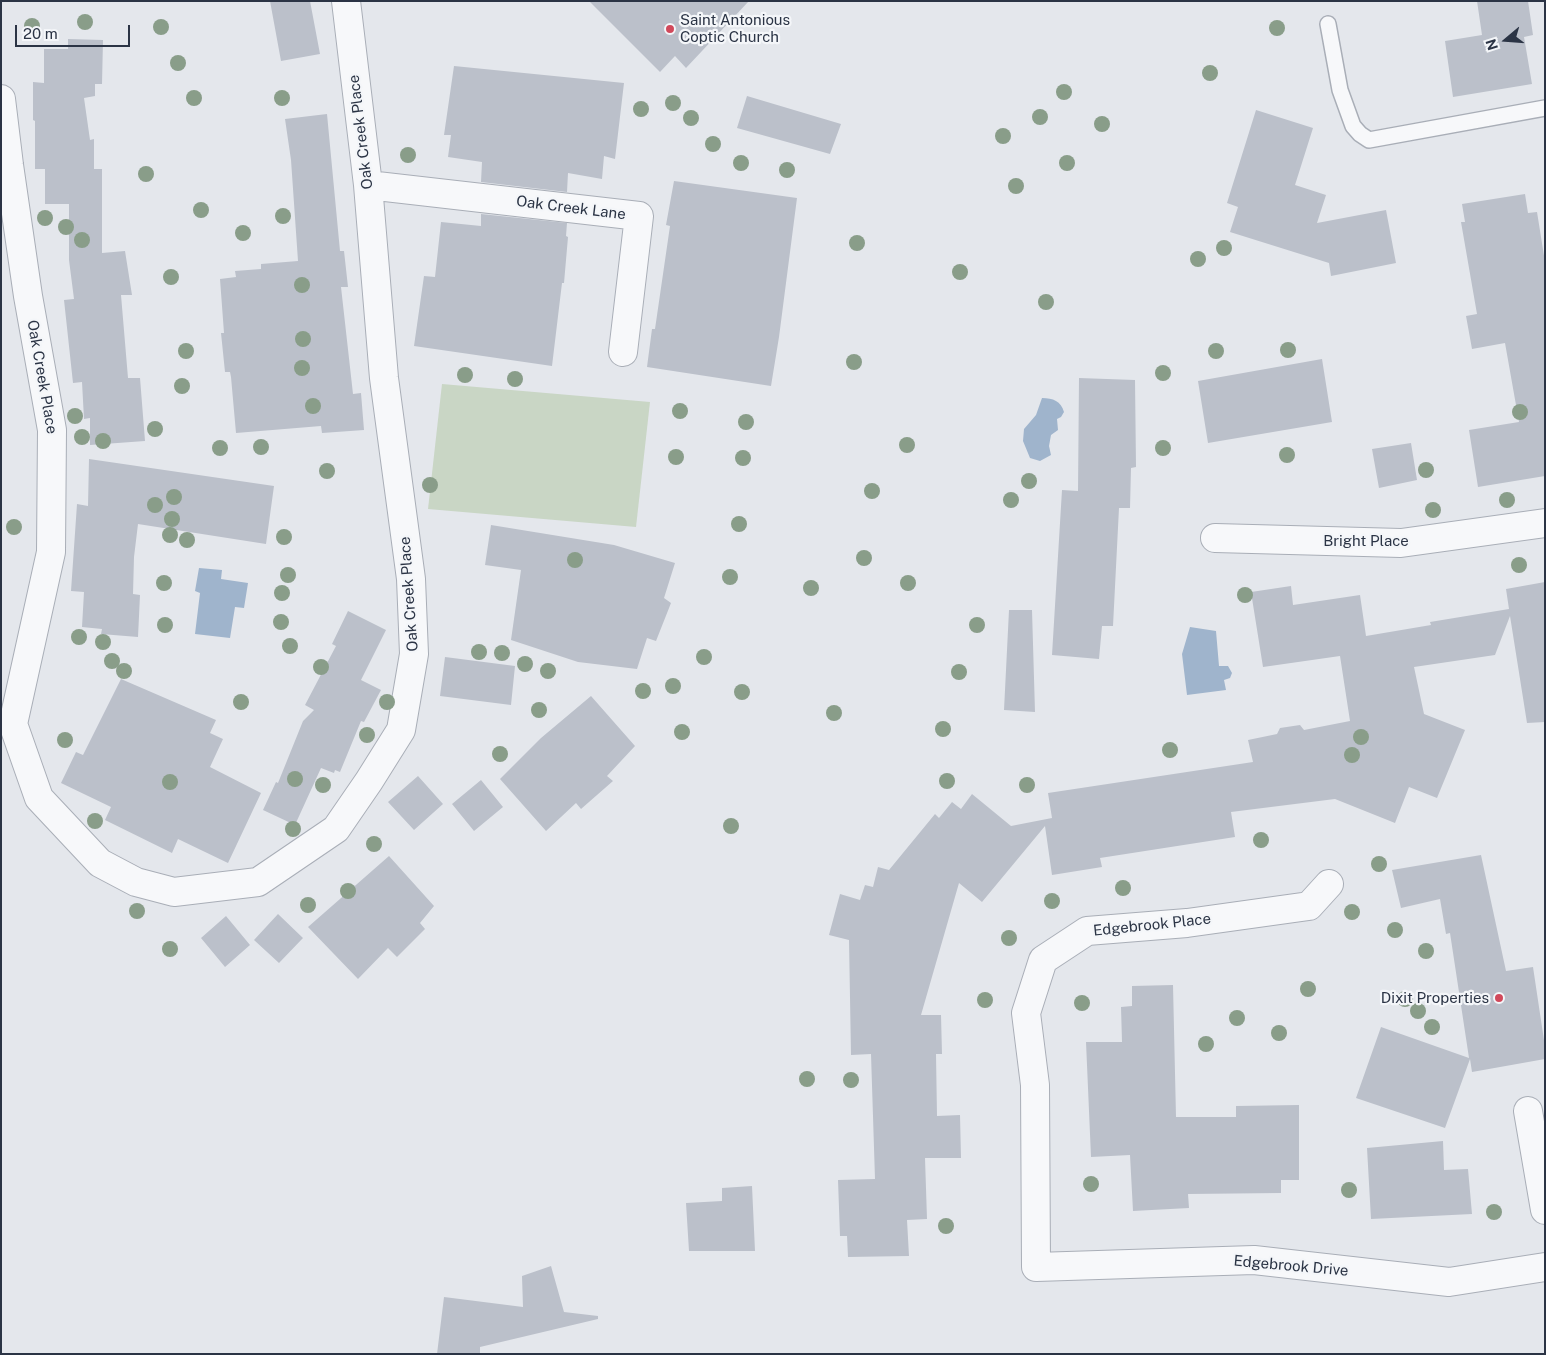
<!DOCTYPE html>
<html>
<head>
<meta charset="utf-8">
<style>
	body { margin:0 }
	#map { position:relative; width:1546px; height:1355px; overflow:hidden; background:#e4e7ec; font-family:"Public Sans",sans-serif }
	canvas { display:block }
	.frame { position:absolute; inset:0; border:2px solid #2b3445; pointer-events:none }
	.north { position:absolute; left:1481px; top:15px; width:50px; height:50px; -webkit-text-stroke:4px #f4f6f9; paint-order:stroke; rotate:252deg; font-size:14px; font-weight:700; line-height:20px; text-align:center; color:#2b3445 }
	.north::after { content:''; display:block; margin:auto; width:18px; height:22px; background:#2b3445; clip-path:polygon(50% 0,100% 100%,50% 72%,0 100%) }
	.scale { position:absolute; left:15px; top:25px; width:115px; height:22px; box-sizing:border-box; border:2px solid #2b3445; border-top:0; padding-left:6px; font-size:15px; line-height:18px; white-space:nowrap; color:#2b3445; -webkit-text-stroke:4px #f4f6f9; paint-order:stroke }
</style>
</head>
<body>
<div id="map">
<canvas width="1546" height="1355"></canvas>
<div class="frame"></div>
<div class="north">N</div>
<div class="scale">20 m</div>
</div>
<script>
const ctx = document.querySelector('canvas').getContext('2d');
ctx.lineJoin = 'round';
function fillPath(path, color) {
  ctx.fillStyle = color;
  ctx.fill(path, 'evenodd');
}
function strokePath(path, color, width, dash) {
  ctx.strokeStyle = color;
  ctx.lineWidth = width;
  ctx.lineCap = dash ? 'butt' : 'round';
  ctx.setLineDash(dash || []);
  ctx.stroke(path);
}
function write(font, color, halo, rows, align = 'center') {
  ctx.font = font + ' "Public Sans",sans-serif';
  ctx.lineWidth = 4.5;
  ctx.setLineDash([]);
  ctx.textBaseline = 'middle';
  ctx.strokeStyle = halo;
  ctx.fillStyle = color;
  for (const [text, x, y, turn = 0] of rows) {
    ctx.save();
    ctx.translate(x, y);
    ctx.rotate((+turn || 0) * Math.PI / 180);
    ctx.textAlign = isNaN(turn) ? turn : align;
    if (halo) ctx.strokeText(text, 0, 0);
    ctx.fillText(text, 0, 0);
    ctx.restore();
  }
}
fillPath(new Path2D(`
	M 442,384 L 650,402 L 636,527 L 428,509 Z`), '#c9d6c5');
fillPath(new Path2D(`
	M 1042,398 C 1053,398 1061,401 1064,412 L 1061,417 L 1057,419 L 1058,430 L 1051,435 L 1049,446 L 1051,455 L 1040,461 L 1030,458 L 1023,441 L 1024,429 L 1036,415 Z
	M 199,568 L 222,570 L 221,579 L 248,583 L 244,608 L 235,607 L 230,638 L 195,634 L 200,593 L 195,591 Z
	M 1190,627 L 1216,631 L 1219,666 L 1228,666 L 1232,673 L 1230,678 L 1224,680 L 1226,690 L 1187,695 L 1182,654 Z`), '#9fb4cc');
fillPath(new Path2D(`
	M 270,1 L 310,1 L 320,54 L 281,61 Z
	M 589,1 L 749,1 L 686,68 L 675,56 L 660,72 Z
	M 1477,1 L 1528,1 L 1533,35 L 1524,37 L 1532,84 L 1453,97 L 1445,41 L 1482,35 Z
	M 68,39 L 103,40 L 102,84 L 95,84 L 95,96 L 84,98 L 90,140 L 94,139 L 94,169 L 102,169 L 102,253 L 125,251 L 132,295 L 121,295 L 128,378 L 140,378 L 145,441 L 90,445 L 90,418 L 84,419 L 82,382 L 73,383 L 64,300 L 74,299 L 69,260 L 69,204 L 45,204 L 45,169 L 35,169 L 35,121 L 33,120 L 33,82 L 44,83 L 44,49 L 68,49 Z
	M 454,66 L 624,83 L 615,159 L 604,156 L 602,179 L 568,173 L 567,192 L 481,182 L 482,162 L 448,157 L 451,135 L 444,135 Z
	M 747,96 L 841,124 L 830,154 L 737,128 Z
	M 1256,110 L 1313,128 L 1295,185 L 1326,195 L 1317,223 L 1386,210 L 1396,263 L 1331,276 L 1329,263 L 1230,232 L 1238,207 L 1227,203 Z
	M 327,114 L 340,251 L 344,251 L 348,287 L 341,287 L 353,394 L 361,393 L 364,430 L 322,433 L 321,426 L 236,433 L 231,377 L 230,372 L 225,372 L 221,333 L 224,333 L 220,279 L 236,277 L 235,271 L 261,269 L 261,264 L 298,261 L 291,160 L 285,119 Z
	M 674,181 L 797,198 L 779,337 L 771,386 L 647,367 L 652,329 L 655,329 L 670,226 L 666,225 Z
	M 1525,194 L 1528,213 L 1537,212 L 1545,262 L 1545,476 L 1478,487 L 1469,430 L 1519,422 L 1505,343 L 1472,349 L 1466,316 L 1477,314 L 1461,222 L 1465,222 L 1462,204 Z
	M 481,214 L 567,223 L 566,236 L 568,237 L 564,283 L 562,283 L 552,366 L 414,346 L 424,276 L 435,277 L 441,222 L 481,226 Z
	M 1322,359 L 1332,422 L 1208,443 L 1198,381 Z
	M 1079,378 L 1135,380 L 1136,467 L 1131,468 L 1130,508 L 1119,508 L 1113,626 L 1102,626 L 1099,659 L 1052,655 L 1062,490 L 1078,491 Z
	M 1411,443 L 1417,480 L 1379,488 L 1372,449 Z
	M 89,459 L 274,486 L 266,544 L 138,524 L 134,557 L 133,594 L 140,595 L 138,637 L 101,634 L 102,629 L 82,627 L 84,592 L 71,591 L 77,504 L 88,506 Z
	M 491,525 L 614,545 L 675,563 L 664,598 L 671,603 L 656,641 L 647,638 L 637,669 L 578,662 L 511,640 L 521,570 L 485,565 Z
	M 1545,582 L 1545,722 L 1527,723 L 1510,616 L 1495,655 L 1414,667 L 1424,714 L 1465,730 L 1437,798 L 1409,787 L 1395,823 L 1335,799 L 1231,812 L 1235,837 L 1100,858 L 1102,867 L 1052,875 L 1045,826 L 982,902 L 959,883 L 921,1015 L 941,1015 L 942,1054 L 936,1054 L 937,1116 L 960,1115 L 961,1158 L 925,1158 L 927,1219 L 907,1220 L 909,1256 L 848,1257 L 847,1236 L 840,1236 L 838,1180 L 875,1179 L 871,1054 L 851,1055 L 849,940 L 829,935 L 840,894 L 860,900 L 865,885 L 873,887 L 878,867 L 889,870 L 935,814 L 939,818 L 952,802 L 961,809 L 972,794 L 1011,826 L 1052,818 L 1048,793 L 1253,762 L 1248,740 L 1277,734 L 1280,728 L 1300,725 L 1304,730 L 1350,721 L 1340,656 L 1263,667 L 1251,592 L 1291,586 L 1293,605 L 1360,595 L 1366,636 L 1431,625 L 1430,622 L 1509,609 L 1506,589 Z
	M 1009,610 L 1032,610 L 1035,712 L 1004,710 Z
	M 348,611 L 386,630 L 361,680 L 381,690 L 364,722 L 361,721 L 340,772 L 335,770 L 334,773 L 321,768 L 295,825 L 263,810 L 276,782 L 278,783 L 303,721 L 314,710 L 305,705 L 336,646 L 332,644 Z
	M 445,657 L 515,666 L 511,705 L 440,696 Z
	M 121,679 L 216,720 L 210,733 L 223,739 L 210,767 L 261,793 L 228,863 L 178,839 L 172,853 L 105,820 L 111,807 L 61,783 L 76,752 L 83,755 Z
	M 591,696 L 635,746 L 607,776 L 613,781 L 581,809 L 576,803 L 546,831 L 500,779 L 541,738 Z
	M 418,776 L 443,804 L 414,830 L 388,802 Z
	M 481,780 L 503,807 L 474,831 L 452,804 Z
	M 1481,855 L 1506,971 L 1533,967 L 1545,1047 L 1545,1059 L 1472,1072 L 1470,1059 L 1445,1128 L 1356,1098 L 1381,1027 L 1469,1058 L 1450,933 L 1446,934 L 1440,899 L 1401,908 L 1392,870 Z
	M 389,856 L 434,906 L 420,923 L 425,929 L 397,957 L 388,948 L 358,979 L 308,927 Z
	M 278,914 L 303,938 L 279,963 L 254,940 Z
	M 226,916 L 250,945 L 225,967 L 201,938 Z
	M 1173,985 L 1176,1117 L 1236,1117 L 1236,1106 L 1299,1105 L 1299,1180 L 1281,1180 L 1281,1193 L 1188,1194 L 1189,1208 L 1133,1211 L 1130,1155 L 1091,1157 L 1086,1042 L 1122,1042 L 1121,1007 L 1132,1006 L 1132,986 Z
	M 1443,1141 L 1444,1170 L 1468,1169 L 1472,1214 L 1371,1219 L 1367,1148 Z
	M 752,1186 L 755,1251 L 689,1251 L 686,1203 L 722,1201 L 722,1188 Z
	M 551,1266 L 564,1312 L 598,1316 L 598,1319 L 480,1347 L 480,1354 L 437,1354 L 444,1297 L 523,1307 L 522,1276 Z`), '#bbc0ca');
const service = new Path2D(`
	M 1328,24 L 1340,90 L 1353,126 L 1360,134 L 1369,140 L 1545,108`);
const minor = new Path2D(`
	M 1,99 L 9,165 L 28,296 L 52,430 L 51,552 L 13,724 L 39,798 L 100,863 L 136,882 L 174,892 L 258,882 L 336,829 L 369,781 L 401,730 L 414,654 L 411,579 L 384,378 L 368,185 L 346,1
	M 368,185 L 639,216 L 623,352
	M 1215,538 L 1401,543 L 1545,523
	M 1329,884 L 1309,906 L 1187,923 L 1087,931 L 1043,960 L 1026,1013 L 1035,1085 L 1036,1267 L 1254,1260 L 1449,1282 L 1545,1267
	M 1528,1111 L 1545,1210`);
strokePath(service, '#a9aeb7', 18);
strokePath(minor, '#a9aeb7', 30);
strokePath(service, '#f7f8fa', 15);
strokePath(minor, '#f7f8fa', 28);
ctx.fillStyle = '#899d89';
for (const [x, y] of [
	[85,22],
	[32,26],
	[161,27],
	[1277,28],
	[178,63],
	[1210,73],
	[1064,92],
	[194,98],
	[282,98],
	[673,103],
	[641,109],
	[1040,117],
	[691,118],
	[1102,124],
	[1003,136],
	[713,144],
	[408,155],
	[741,163],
	[1067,163],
	[787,170],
	[146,174],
	[1016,186],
	[201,210],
	[283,216],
	[45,218],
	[66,227],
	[243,233],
	[82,240],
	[857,243],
	[1224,248],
	[1198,259],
	[960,272],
	[171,277],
	[302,285],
	[1046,302],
	[303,339],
	[1288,350],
	[186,351],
	[1216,351],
	[854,362],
	[302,368],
	[1163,373],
	[465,375],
	[515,379],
	[182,386],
	[313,406],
	[680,411],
	[1520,412],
	[75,416],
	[746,422],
	[155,429],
	[82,437],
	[103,441],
	[907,445],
	[261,447],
	[220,448],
	[1163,448],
	[1287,455],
	[676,457],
	[743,458],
	[1426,470],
	[327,471],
	[1029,481],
	[430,485],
	[872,491],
	[174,497],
	[1011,500],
	[1507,500],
	[155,505],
	[1433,510],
	[172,519],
	[739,524],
	[14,527],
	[170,535],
	[284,537],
	[187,540],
	[864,558],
	[575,560],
	[1519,565],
	[288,575],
	[730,577],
	[164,583],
	[908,583],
	[811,588],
	[282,593],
	[1245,595],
	[281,622],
	[165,625],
	[977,625],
	[79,637],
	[103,642],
	[290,646],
	[479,652],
	[502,653],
	[704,657],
	[112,661],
	[525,664],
	[321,667],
	[124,671],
	[548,671],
	[959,672],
	[673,686],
	[643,691],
	[742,692],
	[241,702],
	[387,702],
	[539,710],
	[834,713],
	[943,729],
	[682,732],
	[367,735],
	[1361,737],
	[65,740],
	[1170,750],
	[500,754],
	[1352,755],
	[295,779],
	[947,781],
	[170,782],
	[323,785],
	[1027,785],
	[95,821],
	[731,826],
	[293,829],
	[1261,840],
	[374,844],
	[1379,864],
	[1123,888],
	[348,891],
	[1052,901],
	[308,905],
	[137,911],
	[1352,912],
	[1395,930],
	[1009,938],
	[170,949],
	[1426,951],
	[1308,989],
	[1405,999],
	[985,1000],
	[1082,1003],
	[1418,1011],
	[1237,1018],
	[1432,1027],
	[1279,1033],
	[1206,1044],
	[807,1079],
	[851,1080],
	[1091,1184],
	[1349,1190],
	[1494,1212],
	[946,1226]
]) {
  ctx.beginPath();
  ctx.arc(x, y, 8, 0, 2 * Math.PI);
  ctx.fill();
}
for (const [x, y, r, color] of [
	[670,29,5,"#d1495b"],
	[1499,998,5,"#d1495b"]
]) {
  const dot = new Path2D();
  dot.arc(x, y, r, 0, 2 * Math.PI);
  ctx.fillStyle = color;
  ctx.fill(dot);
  strokePath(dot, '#f4f6f9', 2);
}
write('15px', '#2b3445', '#f4f6f9', [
	["Saint Antonious",680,20],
	["Coptic Church",680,37],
	["Dixit Properties",1489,998,"right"]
], 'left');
write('15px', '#2b3445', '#f4f6f9', [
	["Oak Creek Place",361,132,-97],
	["Oak Creek Lane",571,208,7],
	["Oak Creek Place",42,377,80],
	["Bright Place",1366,541],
	["Oak Creek Place",409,594,-94],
	["Edgebrook Place",1152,925,-6],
	["Edgebrook Drive",1291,1266,5]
]);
</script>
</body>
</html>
